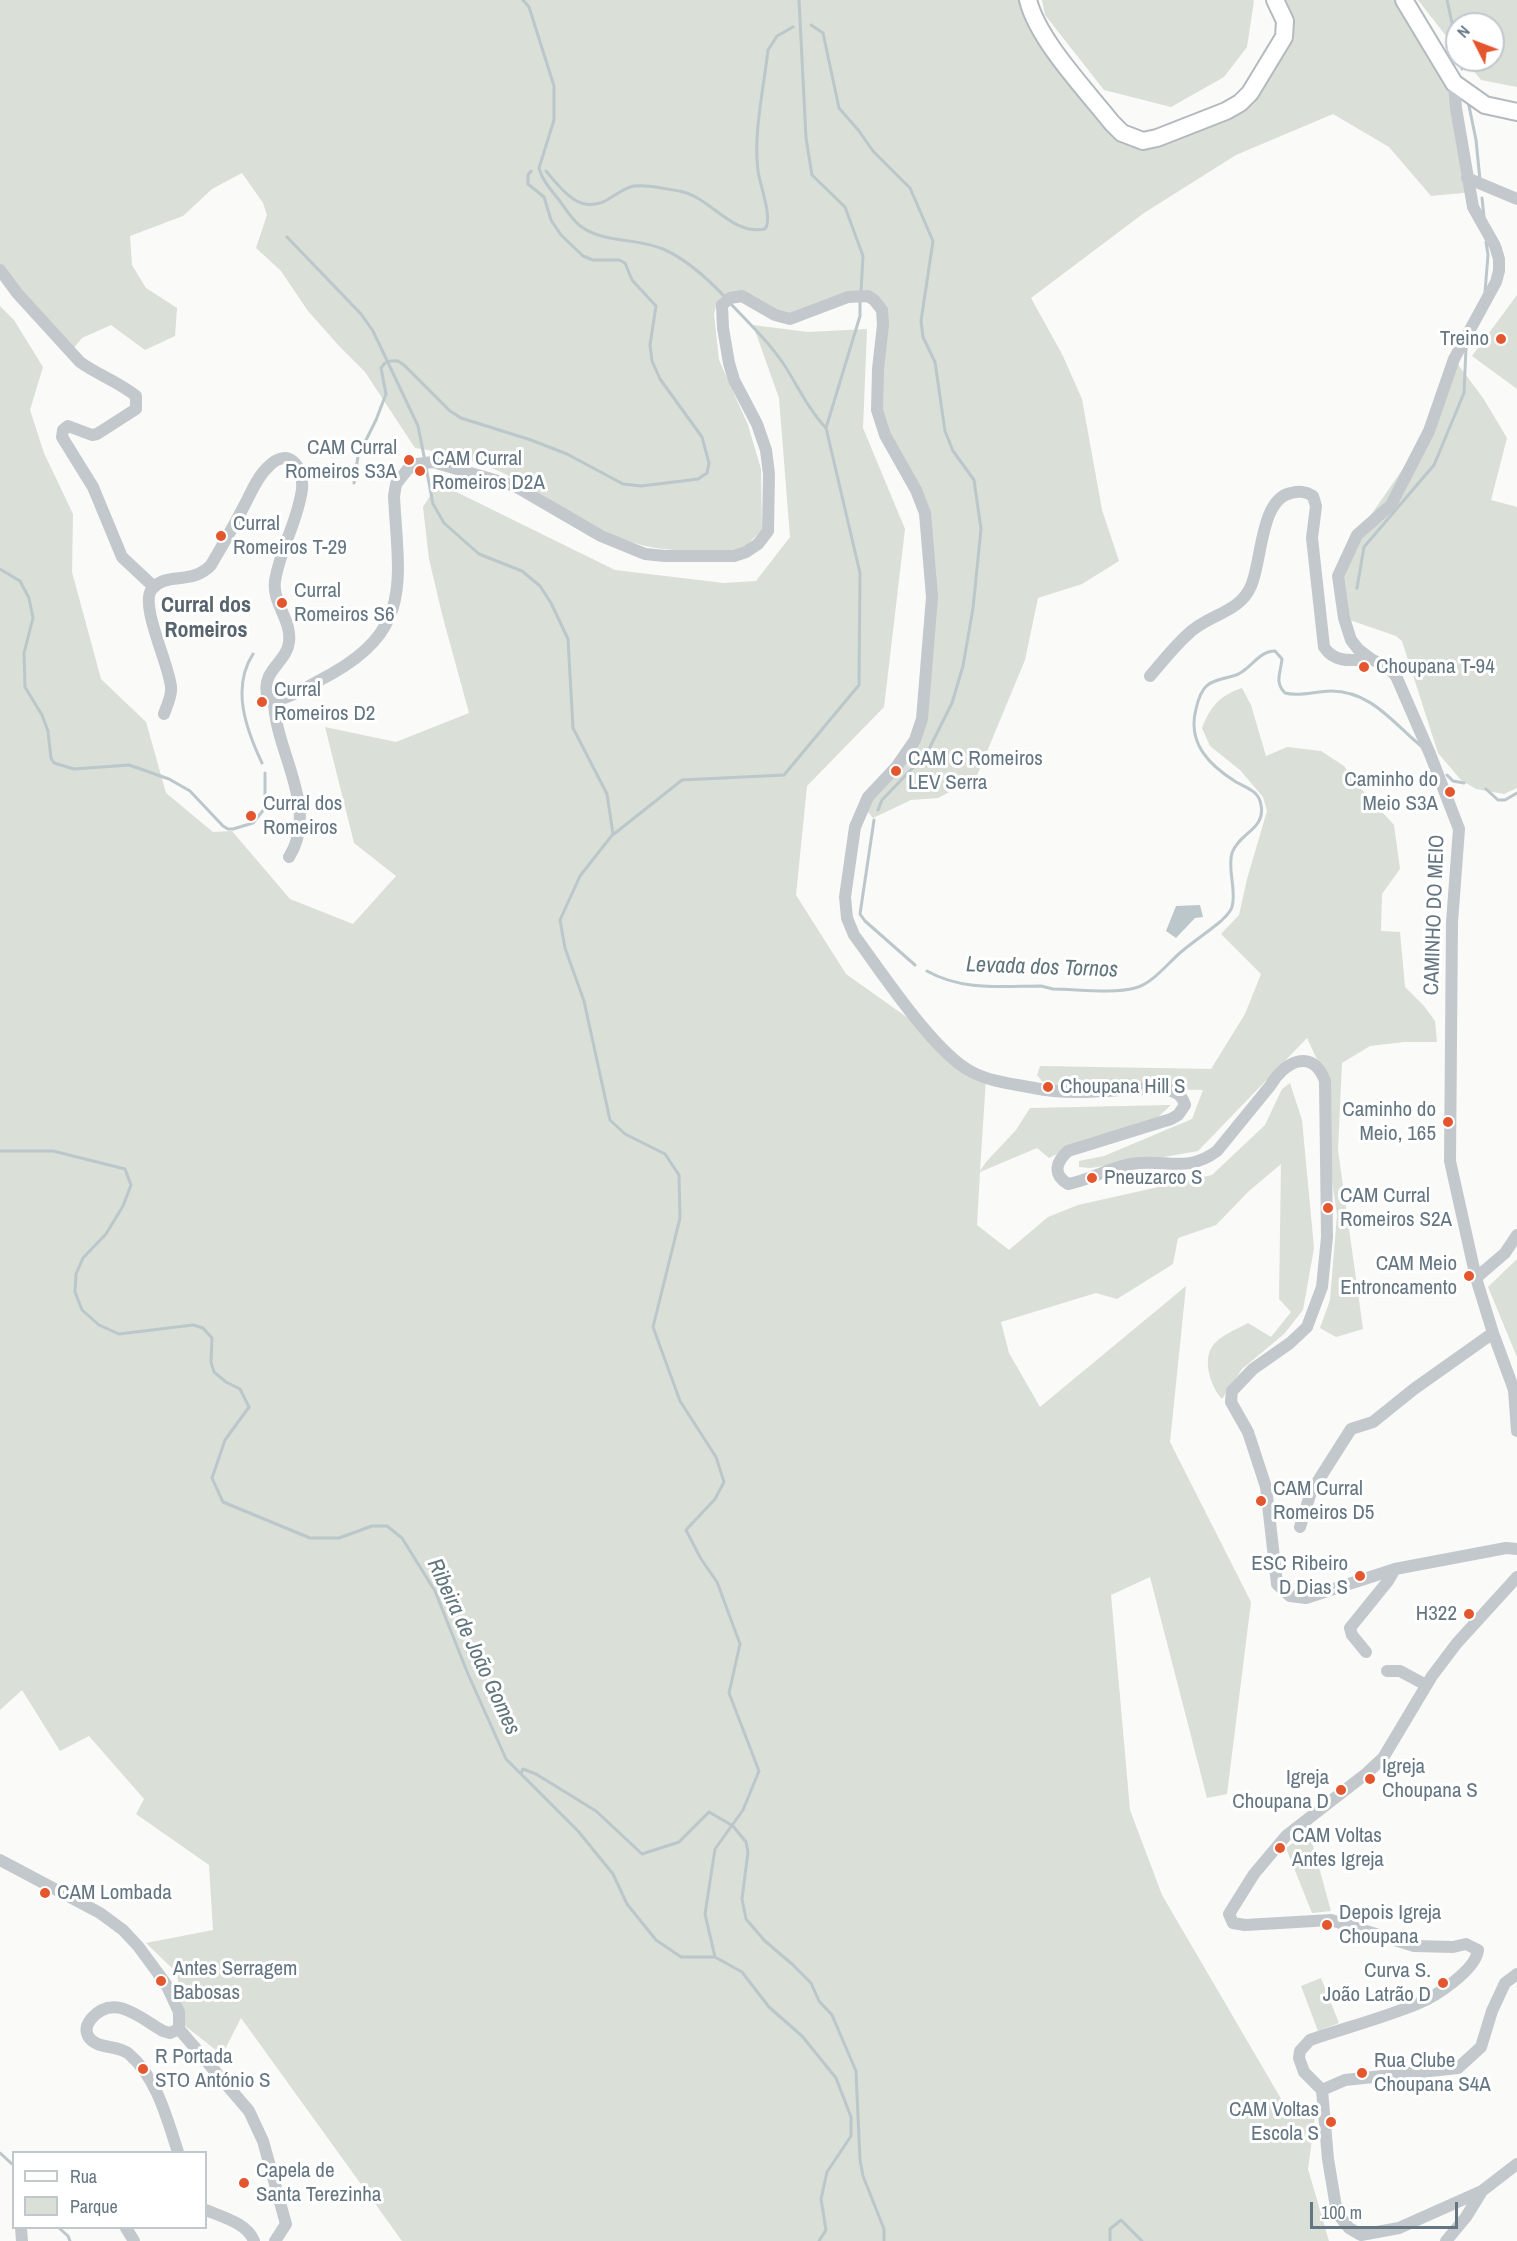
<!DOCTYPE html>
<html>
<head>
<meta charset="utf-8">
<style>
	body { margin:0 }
	#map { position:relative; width:1517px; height:2241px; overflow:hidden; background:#fafaf8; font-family:"Archivo Narrow",sans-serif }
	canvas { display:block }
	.legend { position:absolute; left:12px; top:2151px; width:195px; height:78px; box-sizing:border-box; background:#fff; border:2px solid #c1c8cd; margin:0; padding:8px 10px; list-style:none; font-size:18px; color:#657683 }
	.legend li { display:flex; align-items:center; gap:12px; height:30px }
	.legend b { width:30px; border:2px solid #c1c8cd }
	.north { position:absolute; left:1445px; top:12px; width:60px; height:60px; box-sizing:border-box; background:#fff; border:2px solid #c1c8cd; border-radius:50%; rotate:312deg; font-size:16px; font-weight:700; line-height:24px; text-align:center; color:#657683 }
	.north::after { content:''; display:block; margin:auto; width:21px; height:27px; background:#e4572e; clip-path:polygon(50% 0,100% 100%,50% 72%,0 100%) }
	.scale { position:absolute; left:1310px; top:2202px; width:148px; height:27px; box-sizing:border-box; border:3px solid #657683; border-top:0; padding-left:8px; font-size:18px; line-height:21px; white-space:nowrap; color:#657683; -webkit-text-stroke:4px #fff; paint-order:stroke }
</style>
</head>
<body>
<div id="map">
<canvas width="1517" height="2241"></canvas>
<ul class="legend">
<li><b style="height:8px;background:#fff"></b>Rua</li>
<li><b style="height:16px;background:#dadfd7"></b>Parque</li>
</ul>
<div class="north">N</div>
<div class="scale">100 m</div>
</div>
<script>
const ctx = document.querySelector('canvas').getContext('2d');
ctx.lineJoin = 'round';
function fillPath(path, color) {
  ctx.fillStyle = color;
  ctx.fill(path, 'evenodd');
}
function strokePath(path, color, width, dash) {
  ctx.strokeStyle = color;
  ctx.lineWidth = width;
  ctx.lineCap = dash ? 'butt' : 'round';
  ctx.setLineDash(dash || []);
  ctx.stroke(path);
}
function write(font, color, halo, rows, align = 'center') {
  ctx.font = font + ' "Archivo Narrow",sans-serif';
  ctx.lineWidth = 6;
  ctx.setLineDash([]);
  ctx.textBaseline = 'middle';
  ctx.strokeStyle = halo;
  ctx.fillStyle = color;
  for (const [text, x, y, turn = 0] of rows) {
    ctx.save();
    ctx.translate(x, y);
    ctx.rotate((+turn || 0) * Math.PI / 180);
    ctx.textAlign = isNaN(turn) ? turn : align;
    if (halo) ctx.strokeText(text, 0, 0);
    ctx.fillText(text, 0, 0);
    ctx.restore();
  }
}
fillPath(new Path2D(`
	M 0,0 L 1030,0 L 1096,103 L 1143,141 L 1226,111 L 1284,37 L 1275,0 L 1404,0 L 1442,55 L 1473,192 L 1431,196 L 1389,147 L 1333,114 L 1236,155 L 1144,213 L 1031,298 L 1062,354 L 1082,399 L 1102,510 L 1119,561 L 1082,584 L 1038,598 L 1025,660 L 976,778 L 938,798 L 911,800 L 873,818 L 863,806 L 915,740 L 932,597 L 925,513 L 877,410 L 883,325 L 868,296 L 790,319 L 748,298 L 721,303 L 716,307 L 714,314 L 719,360 L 748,425 L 761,469 L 762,530 L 742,550 C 704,551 665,554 628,541 C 588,527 552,499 515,479 C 486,463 448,453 415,448 L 365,372 L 340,347 L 308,311 L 281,271 L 256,248 L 267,215 L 263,203 L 242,173 L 212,189 L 183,216 L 130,236 L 132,265 L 146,288 L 177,308 L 175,336 L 145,350 L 111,325 L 82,338 L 73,349 L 0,265 Z
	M 1042,0 L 1253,0 L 1254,1 L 1247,47 L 1224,77 L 1171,107 L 1104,90 L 1045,15 Z
	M 1418,0 L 1517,0 L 1517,87 L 1481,80 L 1465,60 L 1493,60 L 1493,24 L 1457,24 L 1457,50 Z
	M 1517,295 L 1517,389 L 1472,356 Z
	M 0,306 L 14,320 L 43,367 L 30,410 L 44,453 L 73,514 L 72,572 L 101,679 L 146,722 L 166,793 L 213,832 L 232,831 L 290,899 L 353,924 L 396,876 L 354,843 L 325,727 L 396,742 L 469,713 L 442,614 L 429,559 L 423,507 L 438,483 L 615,570 L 724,583 L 756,581 L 790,537 L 779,398 L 753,325 L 808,332 L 867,329 L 863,428 L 905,529 L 884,707 L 807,786 L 796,895 L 846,974 L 929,1033 L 986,1078 L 980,1171 L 986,1162 L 1016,1130 L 1030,1108 L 1171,1105 L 1156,1119 L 1087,1139 L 1049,1158 L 1037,1148 L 980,1172 L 977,1225 L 1009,1250 L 1048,1217 L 1078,1205 L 1212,1175 L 1265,1125 L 1282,1089 L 1290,1083 L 1302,1120 L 1314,1248 L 1303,1310 L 1284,1334 L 1242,1369 L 1222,1399 C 1210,1386 1201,1357 1215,1343 C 1224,1334 1237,1329 1248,1323 L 1271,1337 L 1291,1312 L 1279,1299 L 1281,1164 L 1249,1191 L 1216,1225 L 1178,1238 L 1173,1264 L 1117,1299 L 1096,1293 L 1001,1322 L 1009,1353 L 1040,1407 L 1186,1286 L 1170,1442 L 1251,1602 L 1227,1794 L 1207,1798 L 1150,1577 L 1111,1595 L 1130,1810 L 1162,1895 L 1287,2109 L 1315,2117 L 1308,2169 L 1329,2241 L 402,2241 L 241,2018 L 222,2055 L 184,2025 L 177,1973 L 146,1943 L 213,1930 L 209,1865 L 136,1814 L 144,1799 L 89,1736 L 60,1751 L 22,1690 L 0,1710 Z
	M 1454,359 L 1483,398 L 1507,438 L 1491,500 L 1517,507 L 1517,788 L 1504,794 L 1476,789 L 1461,780 L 1438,753 L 1402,641 L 1396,636 L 1344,618 L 1338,576 L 1357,535 L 1429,431 Z
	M 1242,688 L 1251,705 L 1266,756 L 1287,747 L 1321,751 L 1344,766 L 1354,781 L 1394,825 L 1400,869 L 1382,894 L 1381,931 L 1400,932 L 1405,987 L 1424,1006 L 1435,1021 L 1437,1042 L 1404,1042 L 1370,1046 L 1342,1063 L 1338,1150 L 1363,1329 L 1336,1337 L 1320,1328 L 1330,1300 L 1337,1215 L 1326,1139 L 1321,1068 L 1307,1038 L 1198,1151 L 1147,1160 L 1090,1168 L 1079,1167 L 1079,1161 L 1104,1156 L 1192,1119 L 1203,1090 L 1047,1087 L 1037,1075 L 1040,1066 L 1211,1069 L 1245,1014 L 1261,974 L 1221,934 L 1239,915 L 1247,879 L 1267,811 L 1263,797 L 1240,770 L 1210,746 L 1202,728 C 1211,706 1219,696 1242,688 Z
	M 1517,1259 L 1517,1357 L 1488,1287 Z
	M 1309,1831 L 1331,1911 L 1312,1913 L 1286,1848 Z
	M 1321,1978 L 1339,2023 L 1318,2031 L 1301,1986 Z`), '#dadfd7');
fillPath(new Path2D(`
	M 1200,905 L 1203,917 L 1195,918 L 1176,938 L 1166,931 L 1176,906 Z`), '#bbc7cb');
strokePath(new Path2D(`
	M 523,0 L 529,7 L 554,86 L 554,120 L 539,168 C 542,180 551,190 559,200 C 565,208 571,218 579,225 C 603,244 635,237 663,249 C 686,259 708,279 725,297
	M 799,0 L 806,138 L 812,175 L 845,207 L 863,256 L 861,292
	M 1447,0 L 1457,46
	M 811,25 L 823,33 L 839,108 L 859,131 L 873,151 L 910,188 L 933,241 L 921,321 L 923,337 L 935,362 L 945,431 L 953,451 L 974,480 L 981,529 L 973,608 L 963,666 L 952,703 L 927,753 L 882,800 L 878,810
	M 1460,60 L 1462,69
	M 1468,101 L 1476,140 L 1480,180
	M 546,171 C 561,189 579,214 605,201 C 615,196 623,188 634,186 C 648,184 665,189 679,191 C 710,196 731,236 765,229 C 773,219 760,185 758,171 C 753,135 764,86 768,50 L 777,36 L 793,27
	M 1482,198 L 1484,217
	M 287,237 L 361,314 L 373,331 L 418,426 L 425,461
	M 1485,292 L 1488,255 L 1486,242
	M 729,302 C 749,323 769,342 785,366 C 798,387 809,410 826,428
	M 390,361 L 398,361 L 404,365 L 450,411 L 461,418 L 531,440 L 567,454 L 623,484 L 641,486 L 674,482 L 698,479 L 707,473 L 709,463 L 702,437 L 660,379 L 652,361 L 650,345 L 656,306 L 632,280 L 625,263 L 619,260 L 593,260 L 583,256 L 561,235 L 551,220 L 544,197 L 528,184 L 528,175 L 531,171
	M 426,467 L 433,504 L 444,523 L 479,554 L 522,571 L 540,586 L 551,603 L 568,639 L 573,728 L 607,794 L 613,834 L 580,876 L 560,920 L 565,948 L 584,1001 L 610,1120 L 625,1134 L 665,1154 L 679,1175 L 680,1218 L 653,1327 L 680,1401 L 716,1457 L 724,1482 L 715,1499 L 686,1530 L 701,1559 L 717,1582 L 740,1644 L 729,1693 L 759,1771 L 743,1810 L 715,1849 L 705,1914 L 715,1957
	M 354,483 L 358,456 L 376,420 L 386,394 L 381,368 L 385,363
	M 0,569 L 20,581 L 29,598 L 33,618 L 24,653 L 25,687 L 42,715 L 48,731 L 51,758 L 54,763 L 74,769 L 129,765 L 169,779 L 190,791 L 223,826 L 228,829 L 233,829 L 253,823 L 265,808 L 265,773
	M 1357,588 L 1364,547 L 1434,465 L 1464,393 L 1466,348
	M 253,654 C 231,688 246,729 262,763
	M 1447,775 L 1453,781 L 1464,783
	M 1486,789 L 1498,800 L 1505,800 L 1517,793
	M 874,820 L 860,914 L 865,921 L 915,965
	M 614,834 L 682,780 L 784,775 L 859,685 L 860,573 L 826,428 L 860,316 L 860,299
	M 927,971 C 962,991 1002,986 1041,986 L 1053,989 C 1076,989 1113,994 1135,988 C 1152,984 1168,963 1181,952 C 1194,941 1208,932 1221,921 C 1225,917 1230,913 1232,907 C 1237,890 1227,870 1232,853 C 1239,833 1266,829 1261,805 C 1259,791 1247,788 1236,782 C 1209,765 1187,743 1196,709 C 1202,682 1210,682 1233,676 C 1250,672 1257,651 1275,651 L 1282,659 C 1281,672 1274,682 1285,693 C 1299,697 1316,691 1331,691 C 1371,691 1393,723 1421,746
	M 0,1151 L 53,1151 L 125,1169 L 131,1185 L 123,1206 L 106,1234 L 83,1258 L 76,1274 L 75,1292 L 82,1310 L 99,1325 L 119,1334 L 193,1325 L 203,1328 L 212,1338 L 211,1362 L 214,1372 L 226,1382 L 240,1389 L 249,1407 L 225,1440 L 212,1478 L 223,1502 L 310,1538 L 339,1538 L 372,1526 L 387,1526 L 402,1538 L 435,1591 L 468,1674 L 506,1759 L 578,1831 L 613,1874 L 627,1904 L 656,1940 L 681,1957 L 715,1957 L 742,1972 L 769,2007 L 802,2036 L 836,2078 L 851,2117 L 851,2136 L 827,2172 L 821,2199 L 826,2230 L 819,2241
	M 521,1773 L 523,1769 L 536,1774 L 596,1811 L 642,1854 L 679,1842 L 709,1812 L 733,1826 L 746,1842 L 748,1852 L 742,1899 L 746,1919 L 765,1941 L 792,1964 L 811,1983 L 819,2001 L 832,2015 L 856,2071 L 860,2160 L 863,2176 L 884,2229 L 884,2241
	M 0,2153 L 12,2164
	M 59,2228 L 68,2236 L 70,2241
	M 1110,2241 L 1110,2229 L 1121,2220 L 1142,2241`), '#bbc7cb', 3);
const secondary = new Path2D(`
	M 1028,0 C 1038,40 1085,89 1112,123 L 1122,133 L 1143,141 L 1157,138 L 1226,111 L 1240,103 L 1250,93 L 1284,37 L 1285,21 L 1275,0
	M 1404,0 L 1454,83 L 1485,105 L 1517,112`);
strokePath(secondary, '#b3babf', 20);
strokePath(new Path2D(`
	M 1454,83 L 1456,108 L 1473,207 L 1495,246 L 1499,259 L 1499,271 L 1496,282 L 1454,359 L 1429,431 L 1391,505 L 1357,535 L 1338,576 L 1344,618 L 1351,640 L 1358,649 L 1371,659 L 1387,667 L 1396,676 L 1430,754 L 1459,829 L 1452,922 L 1450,1161 L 1476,1278 L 1493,1333 L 1514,1390 L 1517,1431
	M 1467,178 L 1517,199
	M 0,270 L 17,293 L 80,362 C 98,375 119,382 136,396 L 136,409 L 97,434 L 92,435 L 68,426 L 63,430 L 62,437 L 93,487 L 122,557 L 154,587
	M 1150,676 C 1162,662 1174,647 1187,635 C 1206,615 1240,613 1251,586 C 1262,562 1260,499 1291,493 C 1299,491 1305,491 1313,496 L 1316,506 L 1312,538 L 1324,647 C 1335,664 1353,660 1371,659
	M 274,701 C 295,696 314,683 333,673 C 414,627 398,577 394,496 L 396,484 L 408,469 L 417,464 L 433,462 L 515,486 L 601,536 L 645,554 L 665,556 L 734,556 L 746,552 L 758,544 L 768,531 L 769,474 L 766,450 L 757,424 L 734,380 L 729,363 L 723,328 L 722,305 L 730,298 L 742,296 L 775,315 L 790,319 L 848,297 L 868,296 L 874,300 L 882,310 L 883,325 L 878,369 L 877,410 L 885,435 L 916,490 L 925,513 L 932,597 L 922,719 L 915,740 L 897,766 L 868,797 L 855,827 L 845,897 L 847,918 L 854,935 C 881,971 934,1053 972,1072 C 991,1082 1014,1084 1034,1088 C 1061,1094 1092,1092 1120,1090 C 1136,1090 1159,1085 1174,1092 C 1181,1095 1183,1099 1185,1105 L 1178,1115 L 1171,1119 L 1068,1151 C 1056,1162 1052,1174 1068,1184 C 1090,1180 1109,1168 1131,1164 C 1165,1158 1186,1174 1217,1151 L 1270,1086 C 1283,1063 1312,1046 1325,1081 L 1327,1237 L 1322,1287 L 1307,1327 L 1290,1343 L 1253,1369 L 1232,1391 L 1231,1402 L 1248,1432 L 1266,1487 L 1277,1584 L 1290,1596 L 1306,1598 L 1395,1569 L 1506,1548 L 1517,1549
	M 274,701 C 275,752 320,808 289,857
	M 164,714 C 167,705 172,696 171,687 C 169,664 139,604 152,589 C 167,571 191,586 211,565 C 222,546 234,526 244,506 C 251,493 257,477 268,467 C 288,446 304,466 302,489 C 298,521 280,549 275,581 C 272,603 292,620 289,642 C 287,662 262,670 267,694 L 274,701
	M 1476,1278 L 1505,1253 L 1517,1235
	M 1300,1527 L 1311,1492 L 1351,1429 L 1373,1422 L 1414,1389 L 1493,1333
	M 1517,1577 L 1457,1643 L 1432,1676 L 1383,1758 L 1367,1773 L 1286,1836 L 1254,1874 L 1229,1914 L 1233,1923 L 1245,1925 L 1331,1920 L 1414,1946 L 1453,1947 L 1466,1944 L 1478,1950 C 1476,1970 1435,1997 1417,2004 C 1383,2018 1345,2028 1310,2040 L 1300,2051 L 1299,2058 L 1304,2072 L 1322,2090 L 1328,2159 L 1337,2213 L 1349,2228 L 1361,2235 L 1399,2228 L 1482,2191 L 1517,2164
	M 1366,1652 L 1352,1635 L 1350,1628 L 1388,1581 L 1395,1569
	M 1387,1671 L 1400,1671 L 1426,1685
	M 0,1860 L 100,1913 L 123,1930 L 138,1946 L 166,1984 L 179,2012 L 179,2029
	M 179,2029 L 249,2111 L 263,2141 L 286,2224 L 275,2241
	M 1322,2090 L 1345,2080 L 1458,2068 L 1481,2047 L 1492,2011 L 1505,1983 L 1517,1974
	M 178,2152 C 167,2119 157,2078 129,2054 C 117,2044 96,2050 88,2036 C 85,2030 87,2024 91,2019 C 114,1992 140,2018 163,2031 L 170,2033 L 179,2029
	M 206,2210 C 222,2217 247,2223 254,2241
	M 21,2228 L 22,2241
	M 126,2228 L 134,2241
	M 1446,2241 L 1466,2217 L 1482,2191`), '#c3c8cc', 12);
strokePath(secondary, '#fff', 16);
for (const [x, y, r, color] of [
	[1501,339,6,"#e4572e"],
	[409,460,6,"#e4572e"],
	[420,471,6,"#e4572e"],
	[221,536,6,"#e4572e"],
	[282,603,6,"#e4572e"],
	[1364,667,6,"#e4572e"],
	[262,702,6,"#e4572e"],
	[896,771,6,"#e4572e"],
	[1450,792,6,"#e4572e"],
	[251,816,6,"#e4572e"],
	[1048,1087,6,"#e4572e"],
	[1448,1122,6,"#e4572e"],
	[1092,1178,6,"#e4572e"],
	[1328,1208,6,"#e4572e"],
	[1469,1276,6,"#e4572e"],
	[1261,1501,6,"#e4572e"],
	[1360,1576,6,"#e4572e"],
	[1469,1614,6,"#e4572e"],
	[1370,1779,6,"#e4572e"],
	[1341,1790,6,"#e4572e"],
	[1280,1848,6,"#e4572e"],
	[45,1893,6,"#e4572e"],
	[1327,1925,6,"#e4572e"],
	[161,1981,6,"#e4572e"],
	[1443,1983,6,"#e4572e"],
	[143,2069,6,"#e4572e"],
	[1362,2073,6,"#e4572e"],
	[1331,2122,6,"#e4572e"],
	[244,2183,6,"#e4572e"]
]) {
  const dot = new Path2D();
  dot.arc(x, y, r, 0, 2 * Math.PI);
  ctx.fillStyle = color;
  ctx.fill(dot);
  strokePath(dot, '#fff', 2);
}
write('21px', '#657683', '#fff', [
	["Treino",1489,339,"right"],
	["CAM Curral",397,448,"right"],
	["Romeiros S3A",397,472,"right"],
	["CAM Curral",432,459],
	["Romeiros D2A",432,483],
	["Curral",233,524],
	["Romeiros T-29",233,548],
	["Curral",294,591],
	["Romeiros S6",294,615],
	["Choupana T-94",1376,667],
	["Curral",274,690],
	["Romeiros D2",274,714],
	["CAM C Romeiros",908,759],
	["LEV Serra",908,783],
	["Caminho do",1438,780,"right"],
	["Meio S3A",1438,804,"right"],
	["Curral dos",263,804],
	["Romeiros",263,828],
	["Choupana Hill S",1060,1087],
	["Caminho do",1436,1110,"right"],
	["Meio, 165",1436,1134,"right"],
	["Pneuzarco S",1104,1178],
	["CAM Curral",1340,1196],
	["Romeiros S2A",1340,1220],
	["CAM Meio",1457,1264,"right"],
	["Entroncamento",1457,1288,"right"],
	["CAM Curral",1273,1489],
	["Romeiros D5",1273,1513],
	["ESC Ribeiro",1348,1564,"right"],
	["D Dias S",1348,1588,"right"],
	["H322",1457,1614,"right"],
	["Igreja",1382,1767],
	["Choupana S",1382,1791],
	["Igreja",1329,1778,"right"],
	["Choupana D",1329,1802,"right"],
	["CAM Voltas",1292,1836],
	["Antes Igreja",1292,1860],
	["CAM Lombada",57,1893],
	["Depois Igreja",1339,1913],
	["Choupana",1339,1937],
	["Antes Serragem",173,1969],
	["Babosas",173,1993],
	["Curva S.",1431,1971,"right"],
	["João Latrão D",1431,1995,"right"],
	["R Portada",155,2057],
	["STO António S",155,2081],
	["Rua Clube",1374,2061],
	["Choupana S4A",1374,2085],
	["CAM Voltas",1319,2110,"right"],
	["Escola S",1319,2134,"right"],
	["Capela de",256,2171],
	["Santa Terezinha",256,2195]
], 'left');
write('21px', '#657683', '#fff', [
	["CAMINHO DO MEIO",1435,915,-88]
]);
write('bold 22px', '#57646e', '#fff', [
	["Curral dos",206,606],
	["Romeiros",206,631]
]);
write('italic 22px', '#60757c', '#fff', [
	["Levada dos Tornos",1042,968,2],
	["Ribeira de João Gomes",473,1647,65]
]);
</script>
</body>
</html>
